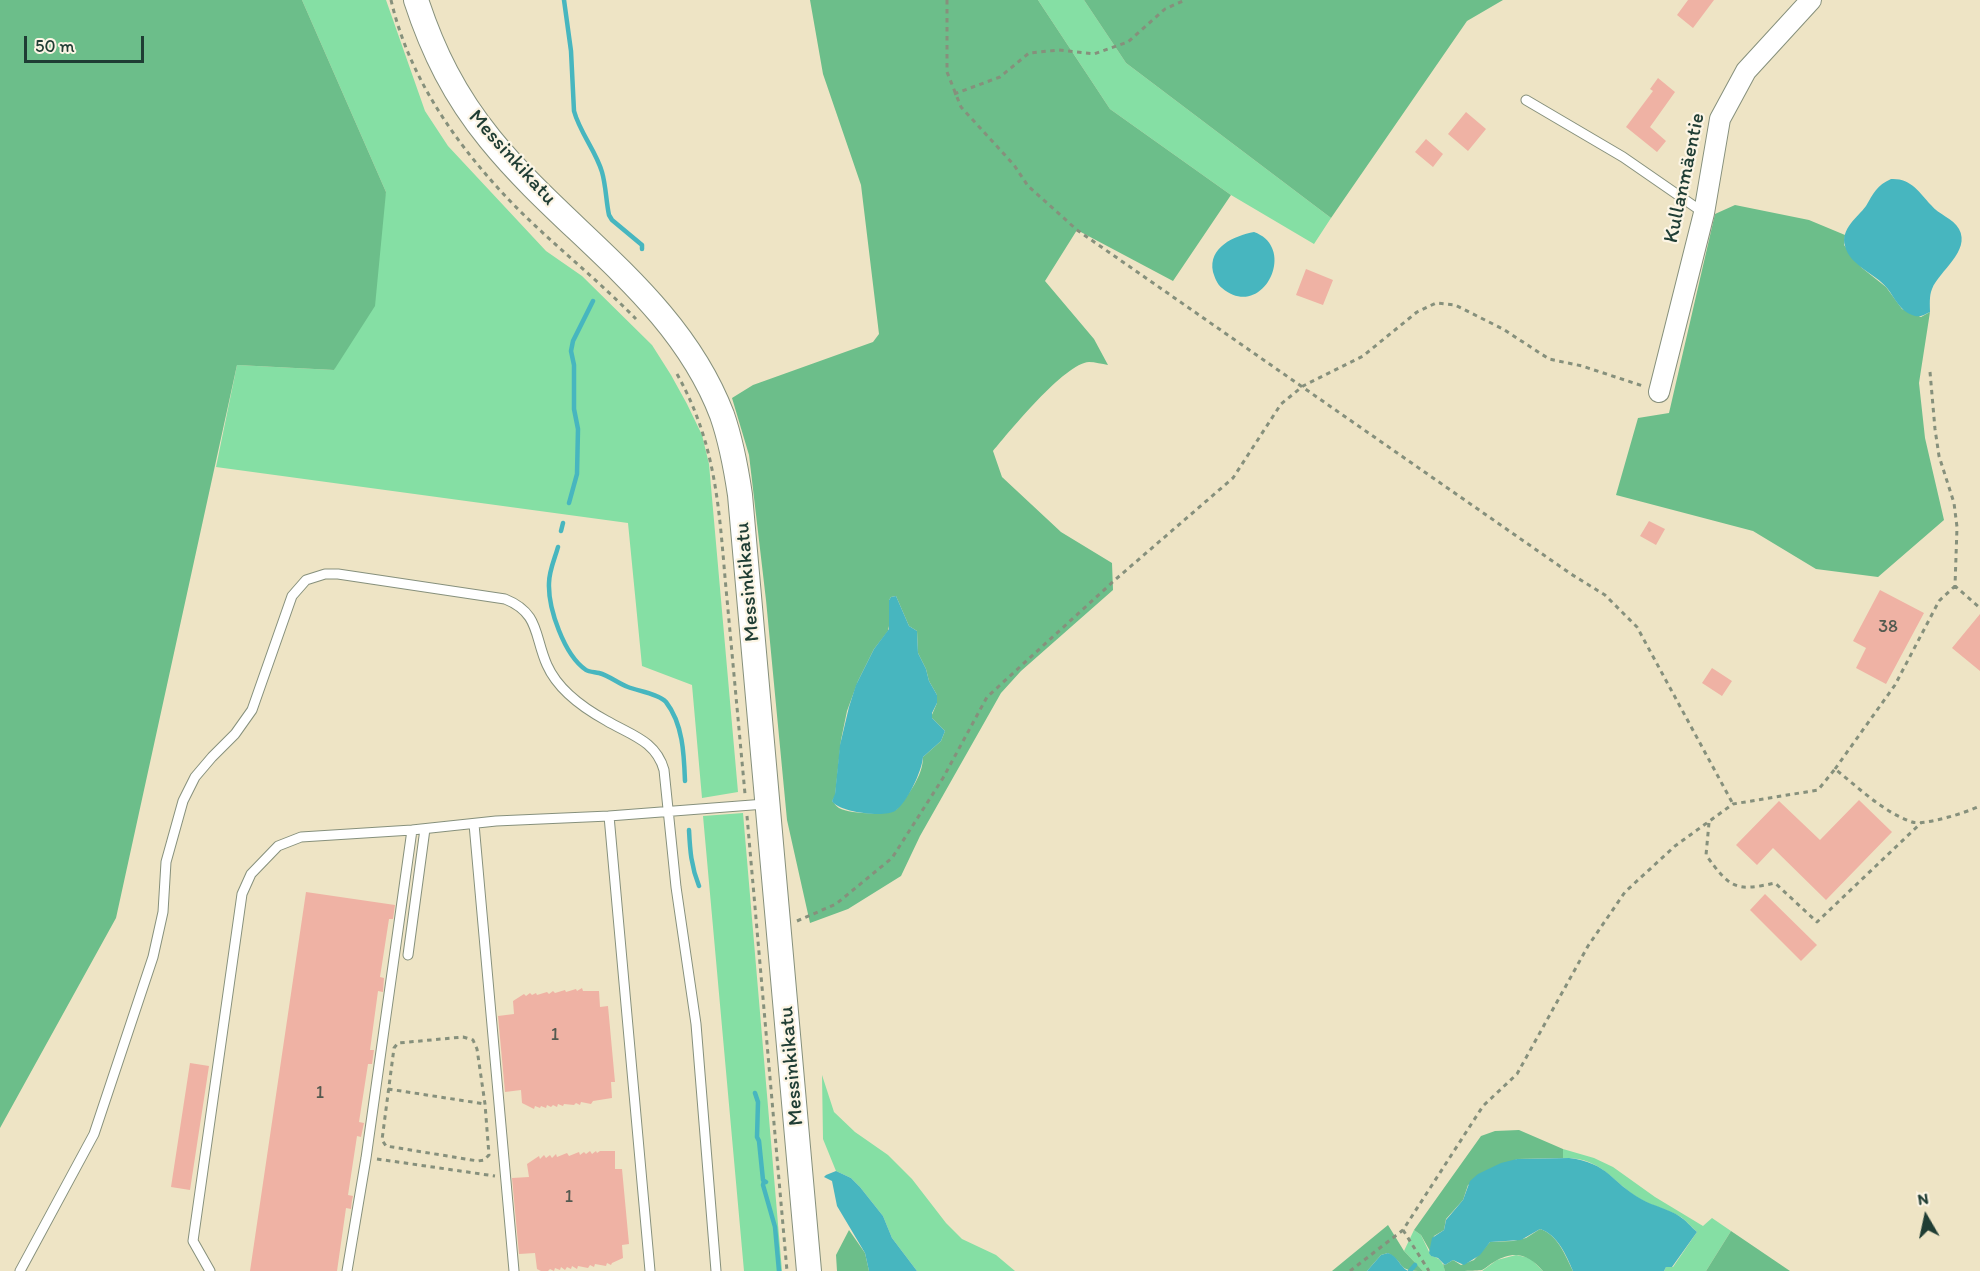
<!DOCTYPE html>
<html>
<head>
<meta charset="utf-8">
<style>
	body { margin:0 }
	#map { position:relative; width:1980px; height:1271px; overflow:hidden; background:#eee4c5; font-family:Itim,sans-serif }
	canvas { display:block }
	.north { position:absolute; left:1896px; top:1187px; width:60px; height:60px; -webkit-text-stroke:4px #fcf5e5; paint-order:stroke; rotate:351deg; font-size:16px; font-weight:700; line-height:24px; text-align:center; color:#1f3d34 }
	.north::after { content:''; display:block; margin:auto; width:21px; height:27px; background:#1f3d34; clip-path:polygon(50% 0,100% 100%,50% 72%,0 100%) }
	.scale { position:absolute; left:24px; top:36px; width:120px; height:27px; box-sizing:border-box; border:3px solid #1f3d34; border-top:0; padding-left:8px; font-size:18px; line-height:21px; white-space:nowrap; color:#1f3d34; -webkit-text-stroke:4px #fcf5e5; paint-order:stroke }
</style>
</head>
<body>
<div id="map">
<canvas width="1980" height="1271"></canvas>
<div class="north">N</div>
<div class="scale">50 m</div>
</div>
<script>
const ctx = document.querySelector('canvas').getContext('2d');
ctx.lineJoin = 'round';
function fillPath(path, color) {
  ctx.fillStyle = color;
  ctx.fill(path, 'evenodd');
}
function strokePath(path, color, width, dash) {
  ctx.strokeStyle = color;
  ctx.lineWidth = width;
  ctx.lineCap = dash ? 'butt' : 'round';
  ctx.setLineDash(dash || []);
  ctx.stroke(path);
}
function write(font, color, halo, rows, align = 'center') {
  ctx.font = font + ' Itim,sans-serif';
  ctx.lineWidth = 4.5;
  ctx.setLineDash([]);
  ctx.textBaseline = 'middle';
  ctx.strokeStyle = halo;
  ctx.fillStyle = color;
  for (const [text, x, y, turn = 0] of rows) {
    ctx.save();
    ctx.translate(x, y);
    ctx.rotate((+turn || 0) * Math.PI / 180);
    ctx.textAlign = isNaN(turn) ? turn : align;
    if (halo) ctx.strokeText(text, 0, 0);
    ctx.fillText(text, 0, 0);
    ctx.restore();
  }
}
fillPath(new Path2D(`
	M 302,0 L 386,0 L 425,111 L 448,146 L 546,251 L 582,276 L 652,345 L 671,375 L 687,404 L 702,435 L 709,464 L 738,792 L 702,798 L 692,685 L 642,666 L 628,523 L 216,467 L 237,365 L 334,370 L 386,192 Z
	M 1038,0 L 1084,0 L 1126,63 L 1331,218 L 1314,244 L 1231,195 L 1110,109 Z
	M 743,813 L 782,1271 L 744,1271 L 703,816 Z
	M 822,1075 L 834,1112 L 855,1132 L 888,1155 L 912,1179 L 946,1223 L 962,1239 L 996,1255 L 1015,1271 L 917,1271 L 892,1238 L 883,1216 L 860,1187 L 851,1178 L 836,1171 L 823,1139 Z
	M 1563,1149 L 1594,1158 L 1613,1167 L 1655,1197 L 1703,1226 L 1712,1218 L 1731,1231 L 1706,1271 L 1664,1271 L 1666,1267 L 1673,1267 L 1697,1232 C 1691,1227 1685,1219 1679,1216 C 1667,1209 1652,1206 1640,1199 C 1612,1182 1602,1157 1563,1158 Z
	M 1414,1230 L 1421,1235 L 1431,1256 C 1439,1257 1444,1263 1445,1271 L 1423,1271 L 1404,1251 Z
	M 1516,1255 L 1530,1258 L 1543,1271 L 1482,1271 L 1497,1260 Z`), '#85dfa4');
fillPath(new Path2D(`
	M 0,0 L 302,0 L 386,192 L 375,306 L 334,370 L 237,365 L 116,918 L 0,1128 Z
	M 810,0 L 1038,0 L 1110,109 L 1231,195 L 1173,281 L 1077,230 L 1045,281 L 1094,339 L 1108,365 C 1102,364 1095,362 1089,362 C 1065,363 1009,432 993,451 L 1002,477 L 1061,532 L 1112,563 L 1113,590 L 1021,671 L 1001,693 L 920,836 L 901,876 L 848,909 L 810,923 L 787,820 L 766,600 L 749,455 L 732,398 L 753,385 L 873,342 L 879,334 L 861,185 L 823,74 ZM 896,596 L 909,626 L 917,631 L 918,653 L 926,669 L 929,681 L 937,695 L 937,703 L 931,717 L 945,731 L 941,741 L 923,757 C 923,776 908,795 897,809 C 887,816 850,814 839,808 C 836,806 835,804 832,801 L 835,796 L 841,740 L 847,711 L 858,681 L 874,649 L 888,631 L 890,621 L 889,600 L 891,597 Z
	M 1084,0 L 1503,0 L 1467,21 L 1331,218 L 1126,63 Z
	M 1735,205 L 1809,220 L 1845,235 L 1844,245 L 1862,268 L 1886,287 L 1902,309 L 1921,317 L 1930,312 L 1919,383 L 1925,438 L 1944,520 L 1878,577 L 1816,569 L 1753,531 L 1616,495 L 1638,418 L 1669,413 L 1715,214 Z
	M 1519,1130 L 1563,1149 L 1563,1158 L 1517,1159 L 1468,1185 L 1463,1200 L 1446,1219 L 1444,1230 L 1434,1236 L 1430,1251 L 1421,1235 L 1414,1230 L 1481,1136 L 1495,1131 Z
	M 1388,1225 L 1404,1251 L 1423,1271 C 1395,1271 1407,1264 1388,1253 L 1381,1255 L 1367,1271 L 1332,1271 Z
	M 1540,1229 C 1558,1235 1565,1255 1573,1271 L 1543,1271 C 1528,1254 1514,1250 1494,1262 C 1490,1264 1486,1268 1482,1270 C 1476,1271 1454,1271 1445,1271 L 1443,1264 L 1445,1265 L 1453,1260 L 1461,1265 L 1474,1260 L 1490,1242 L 1513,1241 L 1526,1238 Z
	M 849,1230 L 865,1253 L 869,1271 L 837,1271 L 836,1255 Z
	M 1731,1231 L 1790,1271 L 1706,1271 Z`), '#6cbe8a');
fillPath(new Path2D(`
	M 1891,179 C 1911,178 1919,192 1931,205 C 1939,215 1953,218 1959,229 C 1971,251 1939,271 1932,289 C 1929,296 1930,305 1930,312 C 1924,315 1919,318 1912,315 C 1900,311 1895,298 1887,288 C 1875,273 1850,266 1845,246 C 1840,229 1858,217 1866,206 C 1873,194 1877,185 1891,179 Z
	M 1254,232 C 1299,248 1262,322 1222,288 C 1217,284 1215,278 1213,272 C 1208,247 1234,236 1254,232 Z
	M 896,596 L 909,626 L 917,631 L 918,653 L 926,669 L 929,681 L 937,695 L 937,703 L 932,713 L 932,718 L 945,731 L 941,741 L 923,757 C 922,771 907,803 895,811 C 884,818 838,812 832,801 L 835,794 L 840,745 L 849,707 L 856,685 L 874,649 L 889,629 L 889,600 L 891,597 Z
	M 1569,1158 C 1609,1163 1611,1182 1641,1199 C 1653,1206 1669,1209 1679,1216 C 1686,1220 1691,1227 1697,1232 L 1672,1267 L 1666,1267 L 1664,1271 L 1573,1271 C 1566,1255 1558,1235 1540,1229 L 1521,1240 L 1490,1242 L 1480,1255 L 1464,1265 L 1453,1260 L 1445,1265 L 1438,1258 L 1431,1256 L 1429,1253 L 1432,1238 L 1444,1230 L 1446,1220 L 1463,1200 L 1470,1181 L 1478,1174 L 1501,1163 L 1517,1159 Z
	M 836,1171 L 851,1178 L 860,1187 L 883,1216 L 892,1238 L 917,1271 L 869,1271 L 865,1253 L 837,1206 L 832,1181 L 824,1177 L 826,1175 Z
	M 1388,1253 C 1398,1256 1399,1266 1408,1271 L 1367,1271 L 1381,1255 Z`), '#47b6bf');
strokePath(new Path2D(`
	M 564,0 L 571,51 L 574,111 C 580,133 596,151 602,172 C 606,186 606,201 609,215 L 612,220 L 642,245 L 642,249
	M 569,503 L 577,474 L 578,429 L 574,409 L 574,365 L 571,351 L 573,341 L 593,301
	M 561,531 L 563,523
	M 558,547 C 555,558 549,571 549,583 C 548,608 564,655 586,670 C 589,672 594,672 599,673 C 610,676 617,683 628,687 C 638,691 659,694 666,702 C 683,724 684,754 685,781
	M 689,830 C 690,850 691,866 699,886
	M 755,1093 L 758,1102 L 757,1137 L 759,1141 L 763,1180 L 766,1182
	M 764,1181 L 763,1185 L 775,1227 L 779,1271
	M 1410,1271 L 1415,1265`), '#47b6bf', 4.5);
fillPath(new Path2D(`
	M 1688,0 L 1714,0 L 1693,28 L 1677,15 Z
	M 1658,78 L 1675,92 L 1650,127 L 1666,141 L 1657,152 L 1626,127 L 1653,91 L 1650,89 Z
	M 1466,112 L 1486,129 L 1468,151 L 1448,134 Z
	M 1426,139 L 1443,154 L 1433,167 L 1415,152 Z
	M 1306,269 L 1333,280 L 1323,305 L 1296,295 Z
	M 1649,521 L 1665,529 L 1656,545 L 1640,536 Z
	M 1880,590 L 1924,613 L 1886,684 L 1856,668 L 1866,648 L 1853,641 Z
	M 1980,614 L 1980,671 L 1952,648 Z
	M 1712,668 L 1732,681 L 1722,696 L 1702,683 Z
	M 1859,800 L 1892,832 L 1826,900 L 1773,848 L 1757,865 L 1736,845 L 1779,801 L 1820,840 Z
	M 306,892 L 395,905 L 393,919 L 389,919 L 380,977 L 384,978 L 383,992 L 378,991 L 370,1050 L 374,1050 L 372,1064 L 368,1064 L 359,1122 L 364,1123 L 361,1137 L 357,1136 L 348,1195 L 353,1196 L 352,1200 L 351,1209 L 346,1208 L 337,1271 L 250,1271 Z
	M 1765,894 L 1817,945 L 1801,961 L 1750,910 Z
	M 582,988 L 583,991 L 599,991 L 600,1007 L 608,1006 L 615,1082 L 611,1082 L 612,1098 L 593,1101 L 591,1104 L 581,1102 L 580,1105 L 576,1103 L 574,1105 L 564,1104 L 563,1106 L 558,1104 L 557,1107 L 553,1105 L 551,1107 L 547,1105 L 546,1108 L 541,1106 L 540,1108 L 535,1106 L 534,1109 L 522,1103 L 521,1090 L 505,1092 L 498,1016 L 514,1014 L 513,1001 L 524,994 L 526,996 L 530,993 L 532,995 L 536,993 L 537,995 L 547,992 L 549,994 L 553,991 L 555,993 L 565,990 L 566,992 L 576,989 L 577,991 Z
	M 190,1063 L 209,1066 L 190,1190 L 171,1187 Z
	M 590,1151 L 592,1154 L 596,1151 L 597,1153 L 600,1151 L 615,1151 L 615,1169 L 622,1169 L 629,1244 L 622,1245 L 623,1258 L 612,1263 L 611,1265 L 607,1263 L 606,1266 L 595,1264 L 594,1267 L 590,1265 L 588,1268 L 578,1266 L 577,1269 L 572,1266 L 571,1269 L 567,1267 L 565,1270 L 561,1267 L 560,1270 L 555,1268 L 554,1271 L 550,1269 L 548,1271 L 541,1271 L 537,1269 L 535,1253 L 519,1254 L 512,1178 L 529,1177 L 527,1164 L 539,1156 L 540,1159 L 544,1155 L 546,1158 L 550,1155 L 552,1158 L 556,1154 L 557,1157 L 567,1153 L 569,1156 L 579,1152 L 580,1155 L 584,1152 L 586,1154 Z`), '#efb2a4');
const service = new Path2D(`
	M 1526,100 L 1623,157 L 1704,213
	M 609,816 L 650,1271
	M 474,824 L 514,1271
	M 408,955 L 425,829
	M 20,1271 L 94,1134 L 153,957 L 163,912 L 166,862 L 183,801 L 195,777 L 212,757 L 235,734 L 252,710 L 292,596 L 306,580 L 325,574 L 338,574 L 505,599 C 540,613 534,636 547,665 C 558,690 585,709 607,721 C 631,735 656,741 664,770 L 676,887 L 696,1024 L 716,1271
	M 210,1271 L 193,1241 L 242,894 L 251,874 L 278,846 L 301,837 L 412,830 L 496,821 L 609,816 L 765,804
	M 347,1271 L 366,1158 L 412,830`);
const minor = new Path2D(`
	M 1659,392 L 1704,213 L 1720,119 L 1746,71 L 1811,0`);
const tertiary = new Path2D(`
	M 416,0 C 433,52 455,96 490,139 C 566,233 677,297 722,415 C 731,441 736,468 740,495 L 809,1271`);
strokePath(service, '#86907c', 11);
strokePath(minor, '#86907c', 22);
strokePath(tertiary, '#86907c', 26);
strokePath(new Path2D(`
	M 391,0 C 409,78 457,146 512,203 C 551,243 596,278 636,319
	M 947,0 L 947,72 L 961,107 L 1014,165 L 1028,186 L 1077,230 L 1571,574 L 1605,595 L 1637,627 L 1733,804
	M 954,94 L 1000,77 L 1029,53 L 1059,50 L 1094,54 L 1128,42 L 1165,9 L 1185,0
	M 1930,372 L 1935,429 L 1939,456 L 1954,503 L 1957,527 L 1955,586 L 1980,608
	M 677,374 C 719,449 719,517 727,599 C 733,664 739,729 745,794
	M 1835,769 L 1895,685 L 1939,601 L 1955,586
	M 747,816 L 787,1271
	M 1709,823 L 1706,855 C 1730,888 1735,892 1775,883 L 1817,922 L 1921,823
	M 797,921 L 836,904 L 892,858 L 943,778 L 987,697 L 1116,579 L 1233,478 L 1281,404 L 1303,386 L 1363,356 L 1417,312 L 1436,303 L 1455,305 L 1503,329 L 1549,359 L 1582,366 L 1643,386
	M 463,1037 L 473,1040 L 477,1049 L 485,1104 L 489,1155 L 484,1160 L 478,1161 L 386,1146 L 382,1140 L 394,1048 L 398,1043 Z
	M 388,1089 L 485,1104
	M 377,1159 L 495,1176
	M 1403,1230 L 1429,1271
	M 1350,1271 L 1403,1230 L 1483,1106 L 1517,1074 L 1588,946 L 1625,892 L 1675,846 L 1733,804 L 1818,790 L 1835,769 C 1859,788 1883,812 1912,822 C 1924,826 1968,812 1980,806`), '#86907c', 3, [4.5, 4.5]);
strokePath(service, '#fff', 9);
strokePath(minor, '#fff', 20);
strokePath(tertiary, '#fff', 24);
write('18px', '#535a50', null, [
	["38",1888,627],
	["1",555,1035],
	["1",320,1093],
	["1",569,1197]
]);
write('21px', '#1f3d34', '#fcf5e5', [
	["Messinkikatu",512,158,48],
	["Kullanmäentie",1685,178,-78],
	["Messinkikatu",748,582,-95],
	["Messinkikatu",792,1066,-95]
]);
</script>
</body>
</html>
